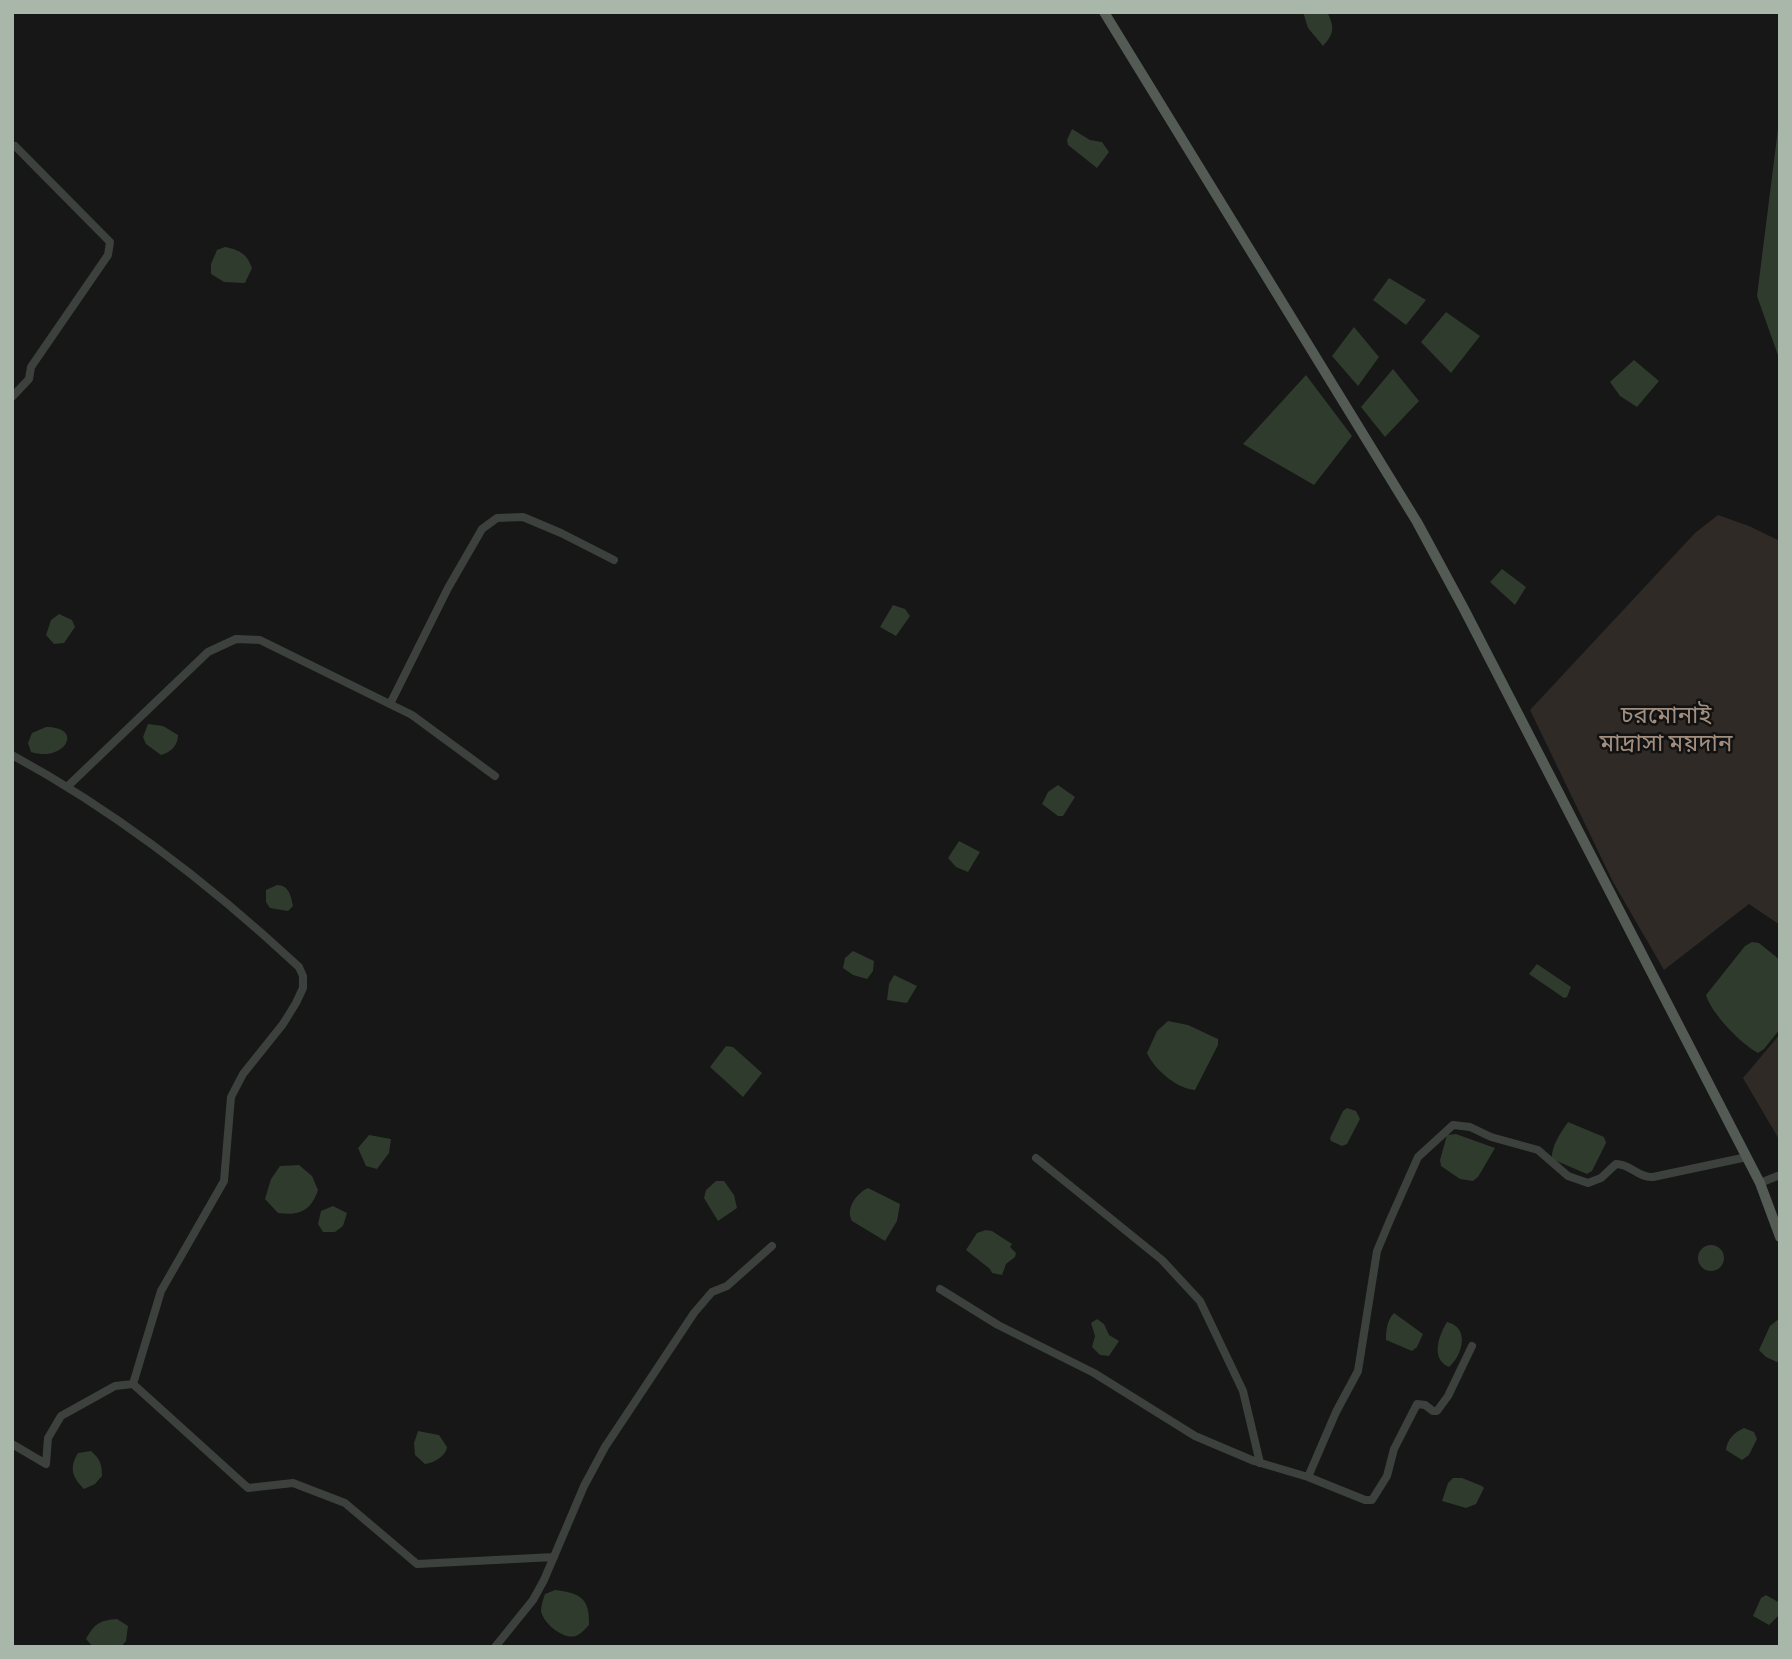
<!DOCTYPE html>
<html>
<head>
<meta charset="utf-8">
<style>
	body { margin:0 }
	#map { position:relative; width:1792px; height:1659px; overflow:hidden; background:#161716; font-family:Signika,sans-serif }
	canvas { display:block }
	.frame { position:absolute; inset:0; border:14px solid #a8b7a9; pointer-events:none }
</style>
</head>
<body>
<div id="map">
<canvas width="1792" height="1659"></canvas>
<div class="frame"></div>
</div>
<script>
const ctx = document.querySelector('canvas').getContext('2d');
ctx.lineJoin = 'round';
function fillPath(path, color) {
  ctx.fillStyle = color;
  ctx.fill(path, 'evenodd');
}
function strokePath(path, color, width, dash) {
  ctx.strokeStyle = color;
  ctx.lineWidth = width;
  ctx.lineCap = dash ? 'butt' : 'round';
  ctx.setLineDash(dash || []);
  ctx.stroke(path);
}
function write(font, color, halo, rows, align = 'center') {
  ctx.font = font + ' Signika,"Noto Sans Bengali",sans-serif';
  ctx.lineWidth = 5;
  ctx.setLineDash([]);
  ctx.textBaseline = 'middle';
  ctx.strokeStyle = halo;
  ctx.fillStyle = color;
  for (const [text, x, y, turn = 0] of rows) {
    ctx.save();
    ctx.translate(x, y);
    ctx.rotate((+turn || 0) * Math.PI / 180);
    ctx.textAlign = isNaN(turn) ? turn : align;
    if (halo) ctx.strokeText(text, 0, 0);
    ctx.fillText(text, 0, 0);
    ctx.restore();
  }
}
fillPath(new Path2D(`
	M 1718,515 L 1749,526 L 1780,541 L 1780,925 L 1749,904 L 1664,970 L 1613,882 L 1530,710 L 1695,533 Z
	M 1780,1034 L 1780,1141 L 1743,1078 Z`), '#2f2a26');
fillPath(new Path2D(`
	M 1303,12 L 1327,12 C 1335,27 1334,34 1323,46 L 1308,28 Z
	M 1780,113 L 1780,361 L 1757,296 Z
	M 1072,129 L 1090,140 L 1102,142 L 1109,152 L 1097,168 L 1068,145 L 1067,140 Z
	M 225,247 C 240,250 247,254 252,268 L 245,283 L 224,282 L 211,274 L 211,264 L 217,250 Z
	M 1389,278 L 1426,300 L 1406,325 L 1373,300 Z
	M 1446,312 L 1480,336 L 1451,373 L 1421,342 Z
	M 1354,327 L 1379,357 L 1358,386 L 1332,356 Z
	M 1634,360 L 1659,381 L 1637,407 L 1620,396 L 1610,382 Z
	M 1393,369 L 1419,401 L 1385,437 L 1361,407 Z
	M 1306,375 L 1352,436 L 1314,485 L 1243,444 Z
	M 1502,569 L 1526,587 L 1515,605 L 1490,582 Z
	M 893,605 L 905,609 L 910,616 L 896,636 L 880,627 Z
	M 59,614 L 72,620 L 75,627 L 64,643 L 54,644 L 46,635 L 51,620 Z
	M 148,724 L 163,726 L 178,735 C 178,746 171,752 161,755 L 146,744 L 143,737 Z
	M 46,727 C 85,727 65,763 31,752 L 28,743 L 32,733 Z
	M 1058,785 L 1075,797 L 1063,816 L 1058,816 L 1042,804 L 1048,792 Z
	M 959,841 L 980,852 L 968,872 L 956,867 L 948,858 Z
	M 277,885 C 289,885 291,896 293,906 L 288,911 L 270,908 L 266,902 L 266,890 Z
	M 1752,942 L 1759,943 L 1780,960 L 1780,1029 L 1764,1049 L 1758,1053 C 1741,1044 1711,1013 1706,995 L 1745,946 Z
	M 853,951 L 874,961 L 873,971 L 867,979 L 853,975 L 843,968 L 845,958 Z
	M 1537,964 L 1571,987 L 1567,997 L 1564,998 L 1529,974 Z
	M 894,975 L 917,986 L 907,1003 L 887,1000 L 889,984 Z
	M 1168,1021 L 1188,1025 L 1218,1039 L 1218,1045 L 1195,1090 C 1177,1089 1154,1069 1147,1053 L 1157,1031 Z
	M 726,1046 L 733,1047 L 762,1073 L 743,1097 L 710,1067 Z
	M 1347,1108 L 1356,1111 L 1360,1119 L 1347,1144 L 1342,1146 L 1331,1141 L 1330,1138 L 1343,1111 Z
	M 1568,1122 L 1604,1137 L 1606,1143 L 1592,1171 L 1587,1174 L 1552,1159 C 1551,1146 1561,1132 1568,1122 Z
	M 1456,1134 L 1495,1148 L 1478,1177 L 1473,1181 L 1460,1179 L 1441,1166 L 1440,1160 L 1447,1135 Z
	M 369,1135 L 391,1139 L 389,1153 L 377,1169 L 366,1166 L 358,1148 Z
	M 299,1165 L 312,1176 L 318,1190 C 311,1211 299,1216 278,1213 L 265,1199 L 271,1179 L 280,1166 Z
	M 716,1181 L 724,1181 L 734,1195 L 737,1208 L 718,1221 L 704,1198 L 706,1190 Z
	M 868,1188 L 900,1204 L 897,1221 L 885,1241 L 852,1221 C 845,1208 857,1193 868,1188 Z
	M 333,1206 L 347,1213 L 343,1226 L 335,1232 L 323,1232 L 318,1224 L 321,1211 Z
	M 986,1230 L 992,1231 L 1012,1244 L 1010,1247 L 1016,1253 L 1015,1257 L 1006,1264 L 1002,1275 L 992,1273 L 990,1269 L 966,1250 L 977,1233 Z
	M1698 1258a13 13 0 1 1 26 0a13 13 0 1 1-26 0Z
	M 1394,1313 L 1423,1334 L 1417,1347 L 1412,1351 L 1386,1340 C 1386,1330 1387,1320 1394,1313 Z
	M 1780,1318 L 1780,1361 L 1777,1362 L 1766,1357 L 1759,1350 L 1770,1326 Z
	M 1097,1319 L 1104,1324 L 1109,1335 L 1119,1341 L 1109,1356 L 1100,1355 L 1092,1347 L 1095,1336 L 1091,1323 Z
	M 1447,1322 C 1470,1327 1463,1355 1449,1367 C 1430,1359 1439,1335 1447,1322 Z
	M 1744,1428 L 1754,1432 L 1757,1439 L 1749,1455 L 1742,1460 L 1726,1450 C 1727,1439 1735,1432 1744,1428 Z
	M 418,1431 L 439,1435 L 447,1447 C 446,1456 434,1463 425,1464 L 415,1455 L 414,1443 Z
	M 91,1451 C 100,1459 102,1464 102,1476 L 95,1484 L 84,1489 C 72,1477 69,1468 78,1453 Z
	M 1453,1478 L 1462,1478 L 1482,1486 L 1484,1488 L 1476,1504 L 1466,1508 L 1442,1501 L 1448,1483 Z
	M 555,1590 C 580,1593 590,1598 589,1625 C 585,1629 581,1634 576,1636 C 563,1640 543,1623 541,1611 C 541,1605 543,1600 545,1594 Z
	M 1766,1595 L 1780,1603 L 1780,1614 L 1769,1625 L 1753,1616 L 1761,1598 Z
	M 117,1619 L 128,1626 L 126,1641 L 121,1647 L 93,1647 L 86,1639 C 94,1624 100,1620 117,1619 Z`), '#2f3b2c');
strokePath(new Path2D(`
	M 12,397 L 29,379 L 31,367 L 108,255 L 110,242 L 15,146
	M 390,704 L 448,588 L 482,529 L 497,518 L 523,517 L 561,533 L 614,560
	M 12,755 C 117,812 212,886 299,967 L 303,976 L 303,988 L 296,1003 L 283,1024 L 243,1074 L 231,1097 L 224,1181 L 161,1291 L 133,1384 L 248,1488 L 293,1483 L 345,1503 L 417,1564 L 554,1557
	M 68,786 L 208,652 L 236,639 L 260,640 L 412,715 L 495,776
	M 1036,1158 L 1162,1260 L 1200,1301 L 1243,1391 L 1260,1463
	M 1760,1183 L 1780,1175
	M 940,1289 L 998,1325 L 1094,1373 L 1195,1436 L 1254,1461 L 1308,1477 L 1365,1500 L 1372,1500 L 1387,1476 L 1394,1449 L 1417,1404 L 1425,1405 L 1433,1411 L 1437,1411 L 1448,1396 L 1472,1346
	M 12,1444 L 46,1464 L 48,1438 L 61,1416 L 115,1386 L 133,1384
	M 1308,1477 L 1336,1412 L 1358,1371 L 1377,1251 L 1390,1220 L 1418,1157 L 1453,1125 L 1470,1127 L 1491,1137 L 1538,1150 L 1568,1176 L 1588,1183 L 1601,1178 L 1616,1164 C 1631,1164 1638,1178 1653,1177 L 1747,1157
	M 495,1647 L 533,1600 L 544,1580 L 584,1486 L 605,1447 L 694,1313 L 712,1292 L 727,1286 L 772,1246`), '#3c413d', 8);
strokePath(new Path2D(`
	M 1104,12 L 1417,522 L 1464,609 L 1760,1183 L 1780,1237`), '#535b54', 10);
write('24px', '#a28e7f', '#111211', [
	["চরমোনাই",1666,717],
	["মাদ্রাসা ময়দান",1666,745]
]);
</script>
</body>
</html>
